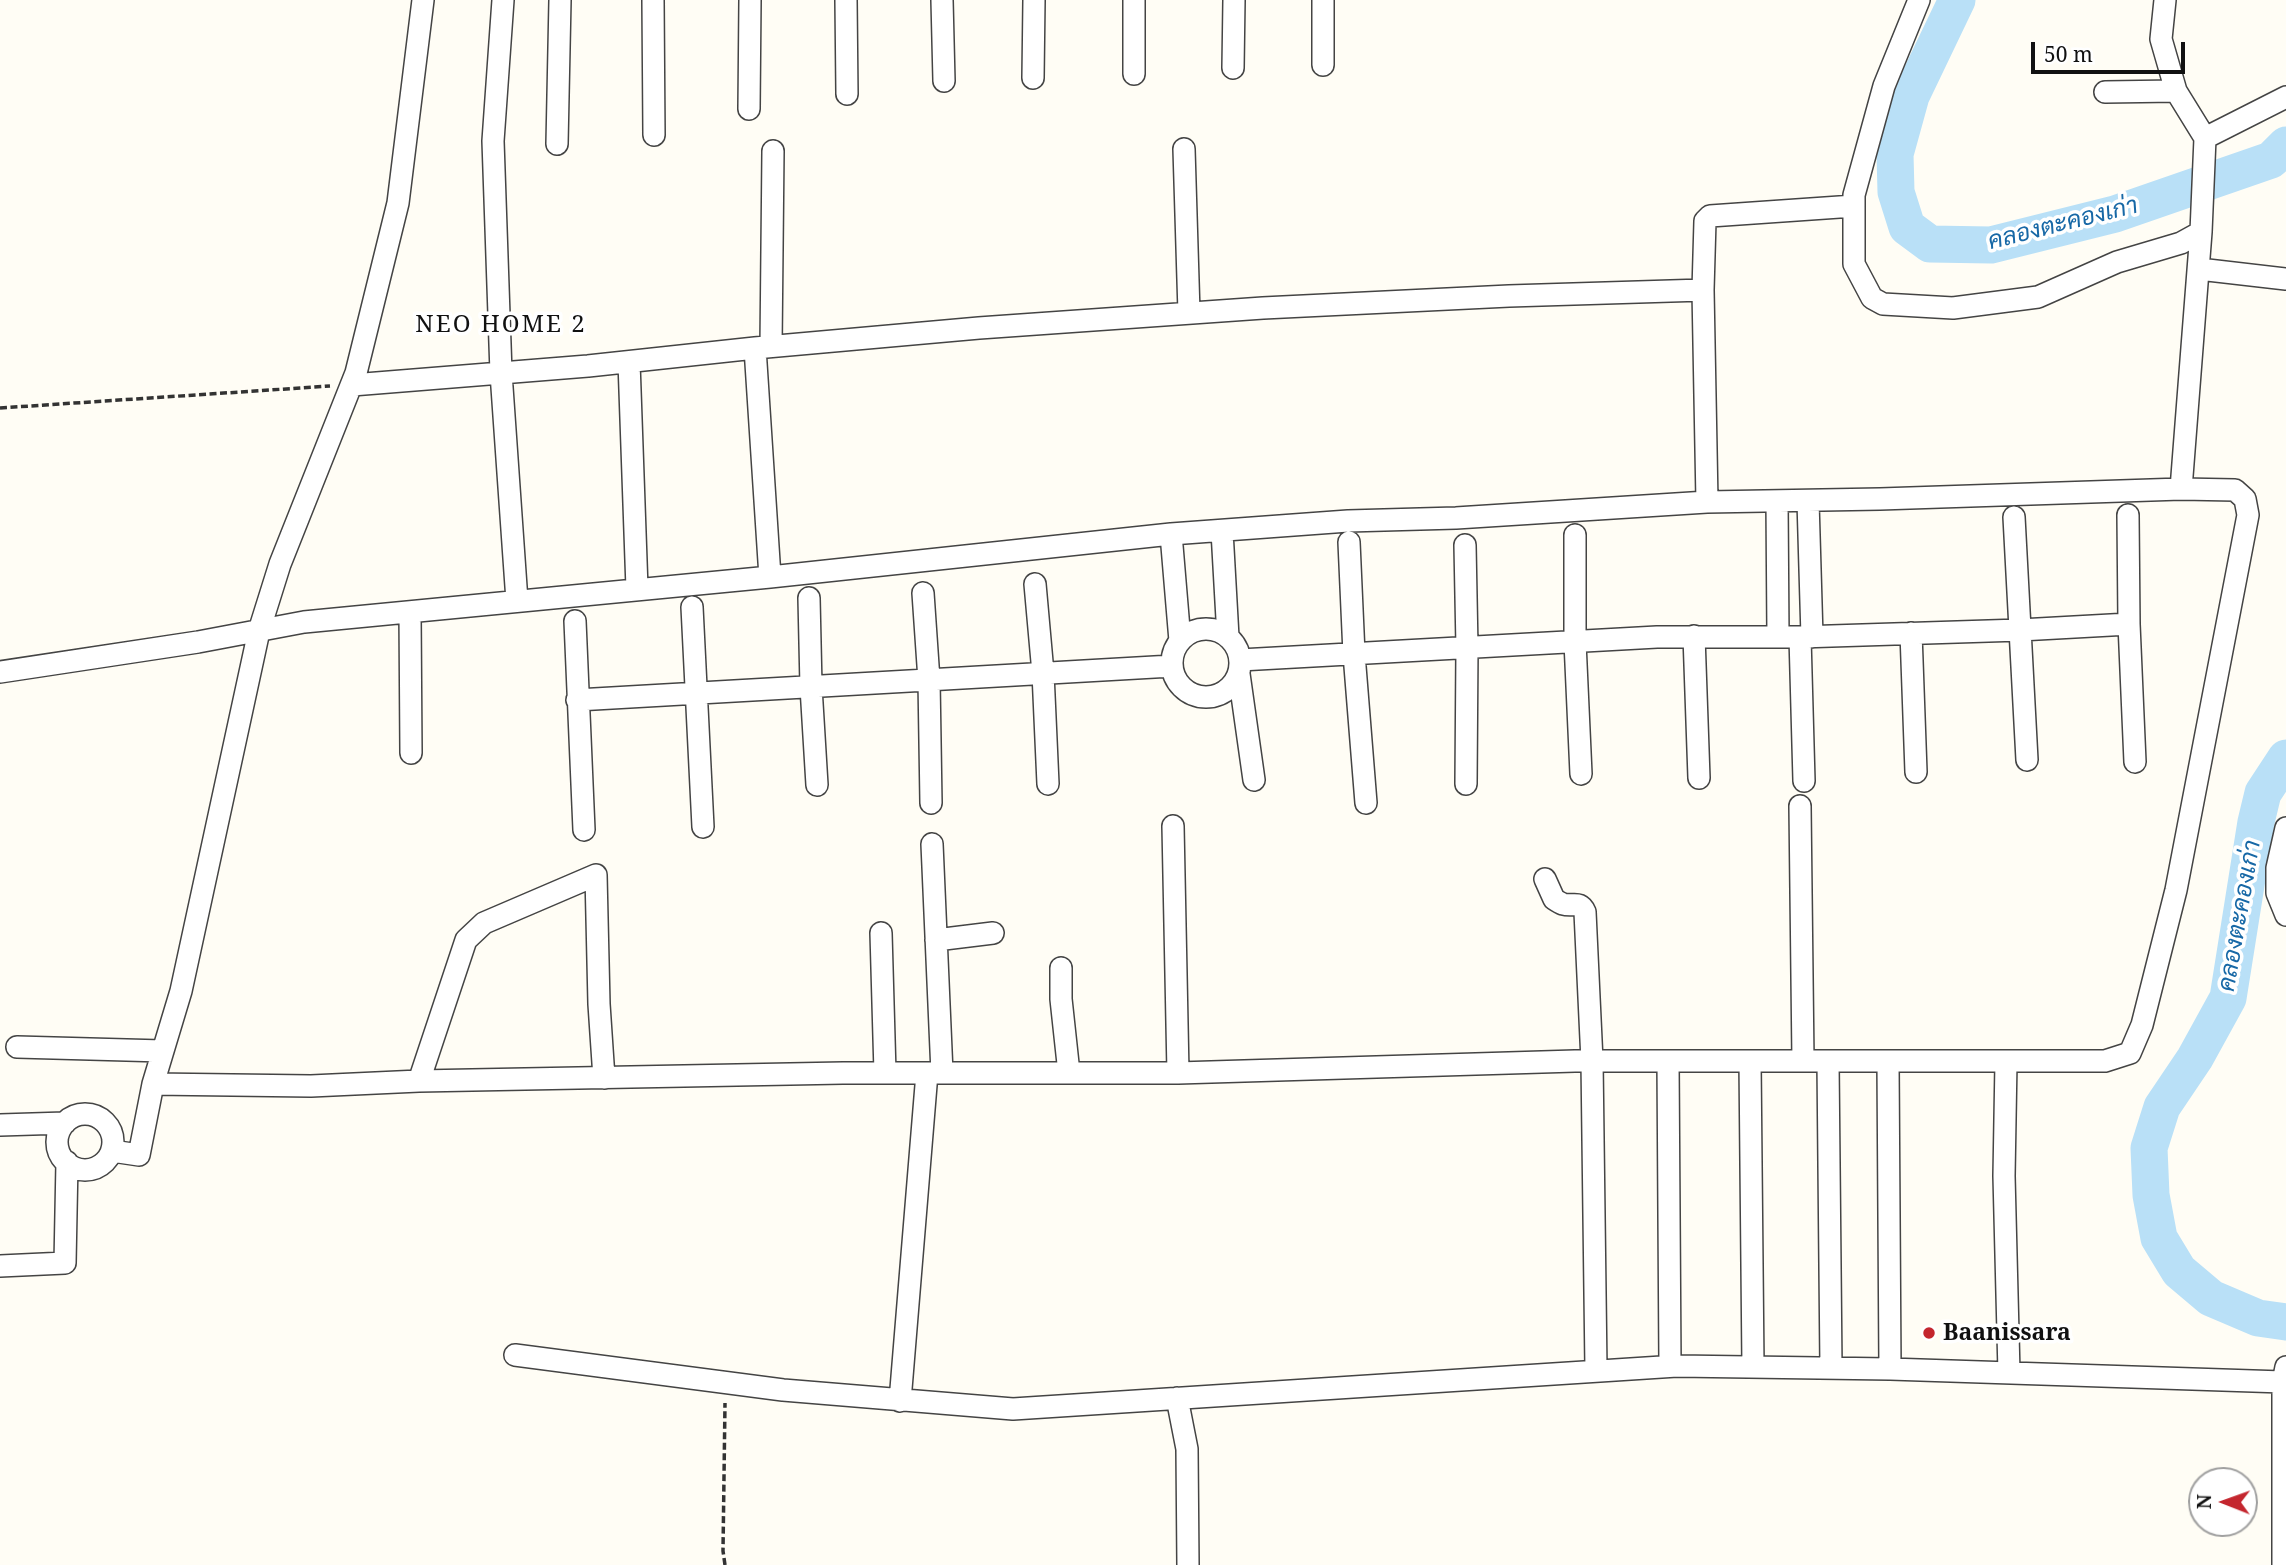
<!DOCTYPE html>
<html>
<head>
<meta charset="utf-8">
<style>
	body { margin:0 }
	#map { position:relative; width:2286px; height:1565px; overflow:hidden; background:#fffdf5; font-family:"Noto Serif",serif }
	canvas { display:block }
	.north { position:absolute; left:2188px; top:1467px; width:70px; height:70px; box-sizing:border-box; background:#fff; border:2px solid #a0a0a0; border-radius:50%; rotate:271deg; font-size:19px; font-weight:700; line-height:28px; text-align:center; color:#111 }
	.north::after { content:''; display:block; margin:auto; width:24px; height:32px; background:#c4262e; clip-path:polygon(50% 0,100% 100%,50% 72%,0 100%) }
	.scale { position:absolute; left:2031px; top:42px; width:154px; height:32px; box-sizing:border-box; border:4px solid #111; border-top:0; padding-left:9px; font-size:21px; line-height:24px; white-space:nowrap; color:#111; -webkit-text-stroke:5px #fff; paint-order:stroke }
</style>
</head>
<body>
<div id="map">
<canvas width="2286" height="1565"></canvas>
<div class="north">N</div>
<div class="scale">50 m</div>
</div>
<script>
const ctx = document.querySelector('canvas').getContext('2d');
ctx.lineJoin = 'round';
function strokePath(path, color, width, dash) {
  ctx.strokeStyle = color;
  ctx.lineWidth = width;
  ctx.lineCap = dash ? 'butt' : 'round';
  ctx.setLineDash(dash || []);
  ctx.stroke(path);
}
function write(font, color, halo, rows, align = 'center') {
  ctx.font = font + ' "Noto Serif",Sarabun,serif';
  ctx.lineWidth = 7;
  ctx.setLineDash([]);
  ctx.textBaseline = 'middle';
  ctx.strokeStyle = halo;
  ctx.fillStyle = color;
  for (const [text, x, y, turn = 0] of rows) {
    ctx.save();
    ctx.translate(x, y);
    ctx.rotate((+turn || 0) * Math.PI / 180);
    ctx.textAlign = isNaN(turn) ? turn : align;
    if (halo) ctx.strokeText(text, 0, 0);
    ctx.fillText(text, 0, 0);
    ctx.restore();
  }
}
strokePath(new Path2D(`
	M 1957,0 L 1911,96 L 1895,154 L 1896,192 L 1907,227 L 1930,244 L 1991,245 L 2115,214 L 2271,160 L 2286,145
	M 2286,758 L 2263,793 L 2256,822 L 2228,998 L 2195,1058 L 2162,1107 L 2149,1148 L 2151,1195 L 2159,1238 L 2179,1271 L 2211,1298 L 2258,1318 L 2286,1322`), '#b9e0f7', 37);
const minor = new Path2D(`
	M 503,0 L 493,141 L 501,373 L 517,601
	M 653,0 L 654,135
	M 846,0 L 847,94
	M 942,0 L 944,81
	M 1919,0 L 1884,86 L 1854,195 L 1854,264 L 1872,298 L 1883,304 L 1953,308 L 2038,297 L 2117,262 L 2181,243 L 2201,232
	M 2165,0 L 2161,39 L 2176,91 L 2205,138 L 2201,232 L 2181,489
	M 1323,65 L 1323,0
	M 1233,68 L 1234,0
	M 1134,74 L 1134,0
	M 1033,78 L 1034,0
	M 2105,92 L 2176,91
	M 749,109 L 750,0
	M 2205,138 L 2286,97
	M 557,144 L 560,0
	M 1184,149 L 1189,313
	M 2199,269 L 2286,279
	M 771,346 L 773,151
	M 755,348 L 770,577
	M 629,362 L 637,589
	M 352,385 L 588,366 L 755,348 L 979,328 L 1263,308 L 1509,296 L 1703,290
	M 1777,501 L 1778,637
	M 1808,501 L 1812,637
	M 1707,502 L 1703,290 L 1705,221 L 1710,216 L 1854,206
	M 2128,515 L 2129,624 L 2135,762
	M 2014,517 L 2027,760
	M 1222,531 L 1228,637
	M 1171,534 L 1180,641
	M 1575,535 L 1575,642 L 1581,774
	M 1349,542 L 1354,654 L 1366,803
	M 1465,545 L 1467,648 L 1466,784
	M 1035,584 L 1043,673 L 1048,784
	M 923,593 L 929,680 L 931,803
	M 809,598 L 811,687 L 817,785
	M 692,607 L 703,827
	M 410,612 L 411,753
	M 575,621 L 584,830
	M1172 663a34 34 0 1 1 68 0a34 34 0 1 1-68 0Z
	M 1911,633 L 1916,772
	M 1694,636 L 1699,778
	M 1800,637 L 1804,781
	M 1240,660 L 1657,637 L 1800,637 L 2020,630 L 2129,624
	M 0,672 L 198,642 L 304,622 L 770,577 L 1171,534 L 1348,521 L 1456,518 L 1707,502 L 1880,499 L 2181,489 L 2235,490 L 2245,499 L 2248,515 L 2176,890 L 2142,1025 L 2130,1053 L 2105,1061 L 1575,1061 L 1178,1073 L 843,1073 L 419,1081 L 311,1086 L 153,1084
	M 1239,674 L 1254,780
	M 577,700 L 1172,666
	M 1800,806 L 1803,1061
	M 1173,826 L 1178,1073
	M 2286,828 L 2277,868 L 2277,893 L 2286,915
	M 932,844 L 942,1073
	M 1545,879 L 1554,899 C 1557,901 1560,903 1563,904 C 1573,907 1580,900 1585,912 L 1592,1061 L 1596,1370
	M 881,933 L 885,1073
	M 936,940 L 993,933
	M 1061,968 L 1061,999 L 1069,1073
	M 17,1047 L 163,1051
	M 1668,1061 L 1670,1366
	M 1750,1061 L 1753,1367
	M 1828,1062 L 1831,1368
	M 1888,1062 L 1890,1369
	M 2006,1062 L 2004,1176 L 2009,1373
	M 419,1081 L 466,940 L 484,923 L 596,875 L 599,1004 L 604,1078
	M57 1142a28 28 0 1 1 56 0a28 28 0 1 1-56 0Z
	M 0,1125 L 65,1123
	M 112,1151 L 139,1155 L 153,1084 L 181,991 L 259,631 L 280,564 L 356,373 L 398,203 L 423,0
	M 0,1266 L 65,1263 L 67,1162
	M 515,1355 L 783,1390 L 1013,1409 L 1677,1366 L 1890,1369 L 2283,1382
	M 1177,1398 L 1187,1449 L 1188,1565
	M 900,1401 L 927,1073
	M 2283,1565 L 2283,1382 L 2286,1367`);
strokePath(minor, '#444', 24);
strokePath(new Path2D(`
	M 0,408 L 330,386
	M 725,1565 L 723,1551 L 725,1403`), '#333', 3.5, [7, 3.5]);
strokePath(minor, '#fff', 21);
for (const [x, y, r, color] of [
	[1929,1333,7,"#c4262e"]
]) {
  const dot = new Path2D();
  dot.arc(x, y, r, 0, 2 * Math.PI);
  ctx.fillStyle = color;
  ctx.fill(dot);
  strokePath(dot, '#fff', 2.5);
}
write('bold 23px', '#111', '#fff', [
	["Baanissara",1943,1333]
], 'left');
write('italic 24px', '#1768a6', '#fff', [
	["คลองตะคองเก่า",2063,224,-14],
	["คลองตะคองเก่า",2240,916,-80]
]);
ctx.letterSpacing = '2px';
write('24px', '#111', '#fff', [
	["NEO HOME 2",501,325]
]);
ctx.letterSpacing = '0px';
</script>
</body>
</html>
